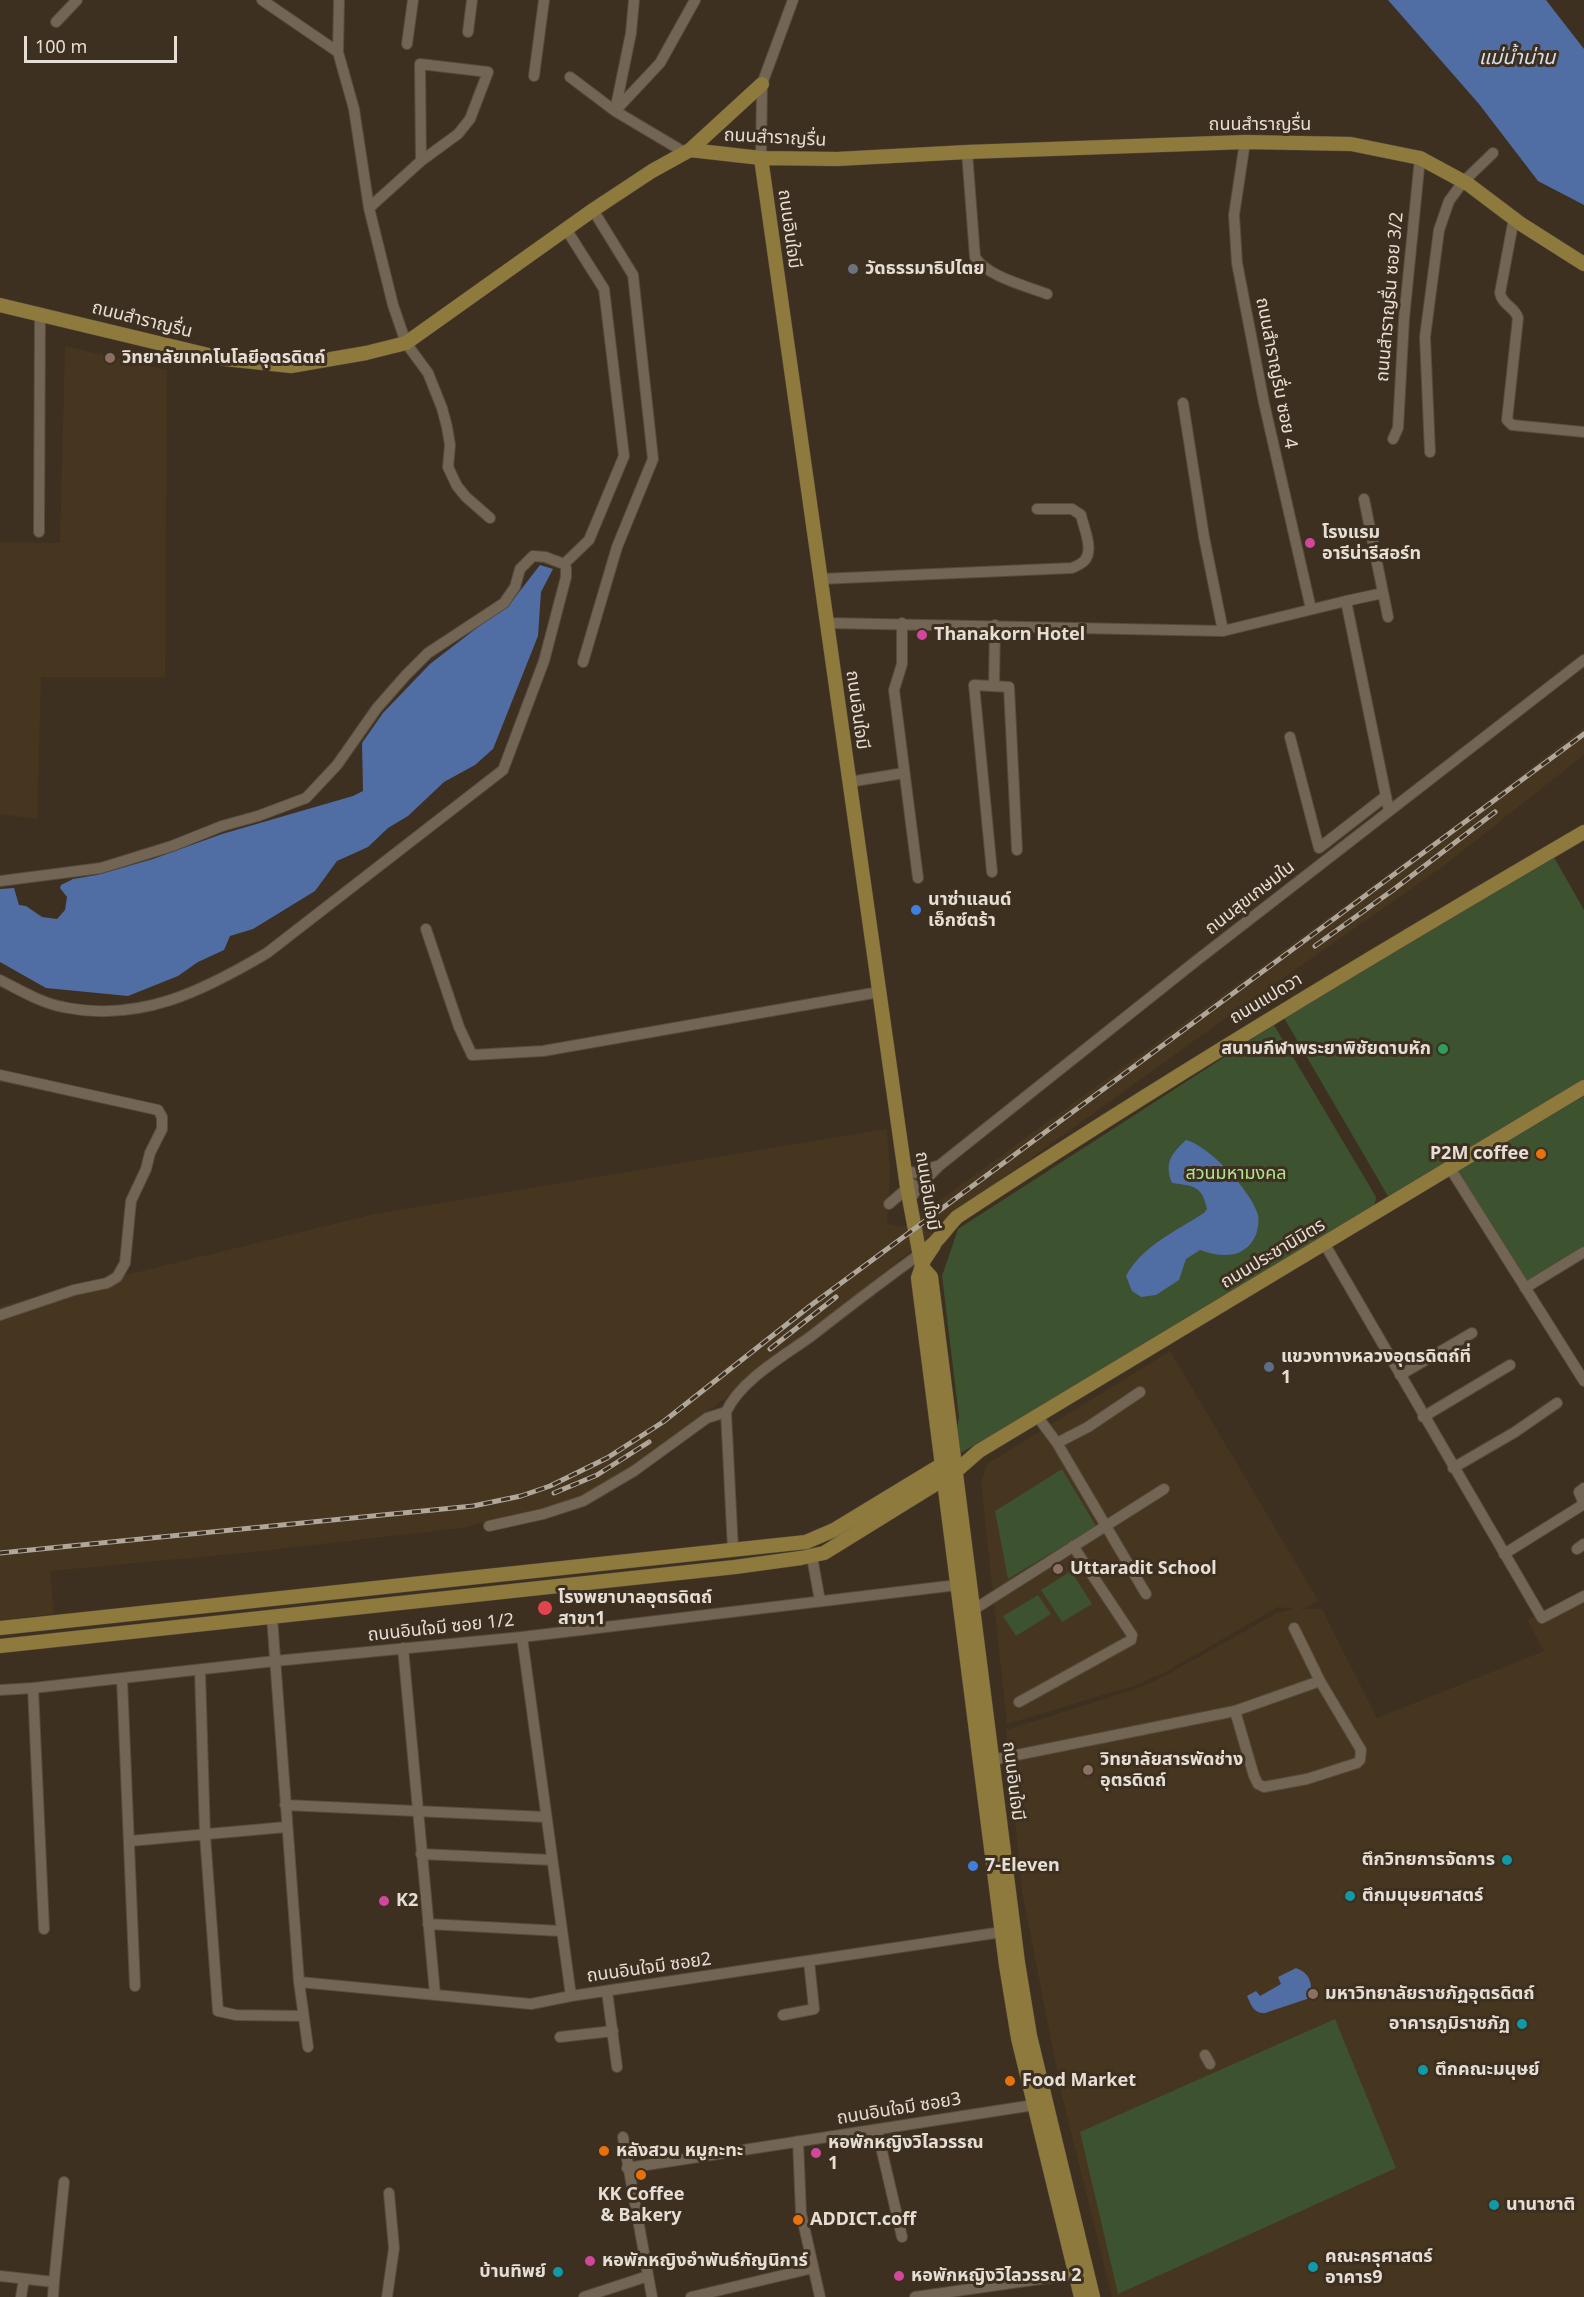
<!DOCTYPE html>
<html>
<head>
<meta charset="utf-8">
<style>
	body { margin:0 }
	#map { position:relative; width:1584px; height:2297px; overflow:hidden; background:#3d3020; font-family:"Noto Sans",sans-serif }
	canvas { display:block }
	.scale { position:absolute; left:24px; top:36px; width:153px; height:27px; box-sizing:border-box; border:3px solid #e6ded4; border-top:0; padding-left:8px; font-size:18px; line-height:21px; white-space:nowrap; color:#e6ded4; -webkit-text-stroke:4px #3d3020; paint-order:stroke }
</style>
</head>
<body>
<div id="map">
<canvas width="1584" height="2297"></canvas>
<div class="scale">100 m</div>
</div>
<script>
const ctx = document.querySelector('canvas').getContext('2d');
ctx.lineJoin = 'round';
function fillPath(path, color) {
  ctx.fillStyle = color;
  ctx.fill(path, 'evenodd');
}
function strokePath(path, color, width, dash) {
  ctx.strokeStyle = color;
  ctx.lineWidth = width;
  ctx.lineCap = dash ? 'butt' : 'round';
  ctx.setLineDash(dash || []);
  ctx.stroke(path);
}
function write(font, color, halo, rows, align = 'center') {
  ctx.font = font + ' "Noto Sans","Noto Sans Thai",sans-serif';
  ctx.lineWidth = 6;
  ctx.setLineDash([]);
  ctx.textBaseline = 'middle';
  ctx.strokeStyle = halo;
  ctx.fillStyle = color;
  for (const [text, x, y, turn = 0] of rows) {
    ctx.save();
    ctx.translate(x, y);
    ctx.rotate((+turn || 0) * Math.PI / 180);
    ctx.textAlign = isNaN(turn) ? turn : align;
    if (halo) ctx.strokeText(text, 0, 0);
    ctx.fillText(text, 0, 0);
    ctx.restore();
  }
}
fillPath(new Path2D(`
	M 65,346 L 167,370 L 165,677 L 41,677 L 37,819 L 0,814 L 0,542 L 60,543 Z
	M 1584,727 L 1584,755 L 1441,868 L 1216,1025 L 994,1185 L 684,1431 L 626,1472 L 576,1500 L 461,1528 L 244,1553 L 50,1571 L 54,1614 L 0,1620 L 0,1306 L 374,1214 L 887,1129 L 890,1170 L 887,1224 L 903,1227 L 1466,817 Z
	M 1170,1351 L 1318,1600 L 1308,1607 L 1300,1609 L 1322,1609 L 1377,1718 L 1544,1651 L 1527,1620 L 1584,1592 L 1584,2297 L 1112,2297 L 1062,2096 L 1022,1891 L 1006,1730 L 1139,1688 L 1168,1674 L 1277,1613 L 1293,1609 L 1278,1607 L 1164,1673 L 1136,1685 L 1007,1724 L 981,1483 L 987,1464 Z`), '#46351f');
fillPath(new Path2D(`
	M 1551,852 L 1584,910 L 1584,1252 L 1525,1288 L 1450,1168 L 1392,1203 L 1280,1011 Z
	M 1274,1025 L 1376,1197 L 1373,1214 L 1155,1346 L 953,1457 L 959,1417 L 942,1276 L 958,1229 Z
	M 1062,1469 L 1096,1526 L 1008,1579 L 995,1511 Z
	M 1071,1571 L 1092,1604 L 1062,1622 L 1041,1590 Z
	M 1038,1595 L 1051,1614 L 1016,1636 L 1003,1616 Z
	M 1335,2019 L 1396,2168 L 1118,2294 L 1080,2132 Z`), '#3d522f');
fillPath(new Path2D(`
	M 1388,0 L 1546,0 L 1584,49 L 1584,205 L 1538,181 L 1479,104 Z
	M 540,565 L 553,569 L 541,592 L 538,636 L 493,749 L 475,765 L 444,782 L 408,816 L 388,828 L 368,847 L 337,861 L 315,891 L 253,929 L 230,936 L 224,950 L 198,962 L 178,976 L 128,996 L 46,988 L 0,962 L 0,889 L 14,888 L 19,905 L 26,906 L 42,917 L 57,919 L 65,910 L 67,897 L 60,888 L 61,885 L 73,879 L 97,875 L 153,859 L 222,834 L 353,796 L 363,791 L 362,743 L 383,713 L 430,664 L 513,600 Z
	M 1186,1140 C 1209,1146 1249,1189 1257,1212 C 1260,1219 1258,1228 1256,1235 C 1245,1259 1222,1258 1200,1250 L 1186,1259 L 1179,1280 L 1156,1295 L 1141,1297 L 1132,1291 L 1126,1276 C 1142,1246 1176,1231 1204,1213 L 1207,1209 C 1202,1185 1193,1186 1172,1183 C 1164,1163 1171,1154 1186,1140 Z
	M 1296,1968 C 1309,1973 1312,1981 1311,1994 L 1307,1999 L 1265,2013 C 1254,2014 1251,2005 1247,1996 L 1256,1991 L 1260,1996 L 1281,1984 L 1278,1977 Z`), '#506da4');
const street = new Path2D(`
	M 262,0 L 338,52
	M 339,0 L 338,52 L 354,109 L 369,208 L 393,305 L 406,343 L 428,373 L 442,408 L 447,427 L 450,445 L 448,467 L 457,486 L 466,497 L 490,518
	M 634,0 L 631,33 L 615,111 L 684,152
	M 56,22 L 77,0
	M 468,32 L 472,0
	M 407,44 L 413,0
	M 534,76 L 544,0
	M 570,77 L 615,111 L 660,63 L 695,0
	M 1245,142 L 1234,215 L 1237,263 L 1264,403 L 1311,609
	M 967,152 L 975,257 C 986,276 1026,286 1047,294
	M 761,158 L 762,84 L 793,0
	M 369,208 L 421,161 L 458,134 L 470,119 L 488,72 L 420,64 L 421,161
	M 1514,218 L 1500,293 C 1502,305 1515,307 1518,318 L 1507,420 L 1512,425 L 1584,432
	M 1183,403 L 1204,537 L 1223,631
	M 1393,439 L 1398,428 L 1404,319 L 1420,158
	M 1430,452 L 1425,337 L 1439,230 L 1449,201 L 1463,182 L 1493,153
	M 1364,499 L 1388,617
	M 39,532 L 40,313
	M 564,564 L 589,540 L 624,456 L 604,289 L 566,229
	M 820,579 L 1072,568 C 1076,566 1082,564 1085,560 C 1094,549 1083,526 1081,515 L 1072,509 L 1037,509
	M 1346,601 L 1383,593
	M 827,623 L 1223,631 L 1346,601 L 1389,811
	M 902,623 L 902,664 L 894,690 L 918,878
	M 583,662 L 617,547 L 653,459 L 633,275 L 593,210
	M 994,686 L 995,625
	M 1290,737 L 1319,848 L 1386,796
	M 849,782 L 904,773
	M 992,872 L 974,685 L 1009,687 L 1017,850
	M 0,881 L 101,868 L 172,846 L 222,826 L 258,816 L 306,798 L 337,765 L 377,708 L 406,675 L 428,653 L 504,603 L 515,587 L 520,569 L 533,556 L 545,557 L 564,564 L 566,568 L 566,577 L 544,661 L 503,770 L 267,953 C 203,991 140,1023 63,1007 C 41,1003 20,990 0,980
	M 426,929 L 459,1027 L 472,1055 L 543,1051 L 879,992
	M 0,1075 L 158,1110 L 162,1117 L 162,1129 L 150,1153 L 146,1169 L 131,1201 L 125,1263 L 117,1277 L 107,1283 L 74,1290 L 0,1315
	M 1450,1168 L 1584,1381
	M 904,1170 L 915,1173 L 937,1166
	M 909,1201 L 919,1186 L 940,1165 L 1196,961 L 1584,660
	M 889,1204 L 912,1184
	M 1324,1243 L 1542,1618 L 1584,1596
	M 1525,1288 L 1584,1252
	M 1400,1375 L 1472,1333
	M 1037,1416 L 1057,1443 L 1146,1594
	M 1423,1417 L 1510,1365
	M 1057,1443 L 1088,1427 L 1140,1392
	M 1453,1468 L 1515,1432 L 1557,1403
	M 1584,1488 L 1579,1492 L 1584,1504
	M 489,1526 L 543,1514 L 583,1501 L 634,1471 L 707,1418 L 726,1412
	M 1577,1549 L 1584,1544
	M 733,1550 L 726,1412 C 740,1381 782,1357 810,1337 C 846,1309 882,1281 920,1254
	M 1504,1554 L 1584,1504
	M 812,1557 L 820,1601
	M 973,1610 L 1164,1489
	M 272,1617 L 299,1982 L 308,2047
	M 522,1637 L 571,1996
	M 403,1648 L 435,1994
	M 200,1671 L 205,1835 L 218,2011 L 236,2015 L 303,2016
	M 122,1679 L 135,1986
	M 33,1688 L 44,1929
	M 0,1690 L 33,1688 L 275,1661 L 522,1637 L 957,1585
	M 1019,1702 L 1131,1640 L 1132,1635 L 1073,1546
	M 1235,1711 L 1254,1776 L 1258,1784 L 1264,1787 L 1307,1779 L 1357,1763 L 1360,1760 L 1361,1750 L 1320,1681
	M 992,1760 L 1235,1711 L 1320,1681 L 1294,1628
	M 285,1805 L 546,1817
	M 130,1841 L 286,1827
	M 421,1854 L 552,1860
	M 428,1924 L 561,1931
	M 299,1982 L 531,2004 L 571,1996 L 1002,1932
	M 607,1991 L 617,2067
	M 783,2015 L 814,2009 L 809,1961
	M 560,2037 L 613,2031
	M 1205,2055 L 1210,2064
	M 877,2130 L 902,2237
	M 623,2137 L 652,2297
	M 798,2141 L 801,2213 L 820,2297
	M 627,2168 L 1034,2105
	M 0,2276 L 54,2282 L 64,2182
	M 21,2297 L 24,2279
	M 53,2297 L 54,2282
	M 387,2297 L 394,2248 L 389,2193
	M 584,2297 L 648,2276
	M 691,2297 L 813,2268
	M 915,2297 L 1075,2274`);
const secondary = new Path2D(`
	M 690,150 L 762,84
	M 761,158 L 907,1187 L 922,1267 L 931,1277 L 1018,1963 L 1030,2036 L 1093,2297
	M 0,305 L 225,359 L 291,366 L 366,353 L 406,343 L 593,210 L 652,171 L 690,150 L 761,158 L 837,159 L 967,152 L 1245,142 L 1351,144 L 1420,158 L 1468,184 L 1521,224 L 1584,264
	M 934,1245 L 924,1260 L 918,1278 L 1006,1965 L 1018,2038 L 1081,2297
	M 926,1250 C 939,1241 946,1228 957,1217 C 1162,1082 1372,956 1584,832
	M 0,1628 L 806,1542 L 834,1530 L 946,1462
	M 0,1646 L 735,1567 L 801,1558 L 824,1553 L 955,1472 L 979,1451 L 1584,1087`);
strokePath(street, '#564b3d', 12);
strokePath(secondary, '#564b3d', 15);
strokePath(street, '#736553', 10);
strokePath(secondary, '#8f7a3e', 14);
const rail = new Path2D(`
	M 1315,946 L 1393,890 L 1495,812
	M 770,1349 L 836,1297
	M 554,1493 L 597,1475 L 649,1442
	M 0,1553 L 473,1506 L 521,1496 L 550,1486 L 607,1458 L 663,1422 L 810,1306 L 1584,734`);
strokePath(rail, '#b0a79b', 5);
strokePath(rail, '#3d3020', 3, [9]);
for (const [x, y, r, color] of [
	[853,269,6,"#6b7280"],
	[110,358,6,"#8d6e63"],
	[1310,543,6,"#d1479c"],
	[922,635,6,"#d1479c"],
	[916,910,6,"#3f7fe0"],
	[1443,1049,6,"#2e9e5b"],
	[1541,1154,6,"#e8710a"],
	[1269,1367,6,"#5c6f8a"],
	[1058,1569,6,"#8d6e63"],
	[545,1608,8,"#e0444e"],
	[1088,1770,6,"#8d6e63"],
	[1507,1860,6,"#0f9aa8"],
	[973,1866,6,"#3f7fe0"],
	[1350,1896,6,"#0f9aa8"],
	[384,1901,6,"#d1479c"],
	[1313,1994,6,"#8d6e63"],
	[1522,2024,6,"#0f9aa8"],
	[1423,2070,6,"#0f9aa8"],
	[1010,2081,6,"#e8710a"],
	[604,2151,6,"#e8710a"],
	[816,2153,6,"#d1479c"],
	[641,2175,6,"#e8710a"],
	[1494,2205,6,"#0f9aa8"],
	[798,2220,6,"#e8710a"],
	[590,2261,6,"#d1479c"],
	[1313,2267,6,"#0f9aa8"],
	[558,2272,6,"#0f9aa8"],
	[899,2276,6,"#d1479c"]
]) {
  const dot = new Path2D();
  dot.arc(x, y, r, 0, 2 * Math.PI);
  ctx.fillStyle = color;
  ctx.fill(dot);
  strokePath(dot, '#3d3020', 2);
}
write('18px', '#e6ded4', '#3d3020', [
	["ถนนสำราญรื่น",1260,125],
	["ถนนสำราญรื่น",775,138,3],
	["ถนนอินใจมี",789,229,82],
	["ถนนสำราญรื่น ซอย 3/2",1390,297,-85],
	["ถนนสำราญรื่น",142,320,14],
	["ถนนสำราญรื่น ซอย 4",1276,373,79],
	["ถนนอินใจมี",857,710,82],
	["ถนนสุขเกษมใน",1250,898,-38],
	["ถนนแปดวา",1266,999,-31],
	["ถนนอินใจมี",927,1191,81],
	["ถนนประชานิมิตร",1273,1254,-31],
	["ถนนอินใจมี ซอย 1/2",441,1628,-6],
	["ถนนอินใจมี",1013,1781,83],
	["ถนนอินใจมี ซอย2",649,1968,-8],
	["ถนนอินใจมี ซอย3",899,2109,-9]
]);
write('bold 18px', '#e6ded4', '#3d3020', [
	["วัดธรรมาธิปไตย",865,269],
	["วิทยาลัยเทคโนโลยีอุตรดิตถ์",122,358],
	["โรงแรม",1322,533],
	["อารีน่ารีสอร์ท",1322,554],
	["Thanakorn Hotel",934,635],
	["นาซ่าแลนด์",928,900],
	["เอ็กซ์ตร้า",928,921],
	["สนามกีฬาพระยาพิชัยดาบหัก",1431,1049,"right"],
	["P2M coffee",1529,1154,"right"],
	["แขวงทางหลวงอุตรดิตถ์ที่",1281,1357],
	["1",1281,1378],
	["Uttaradit School",1070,1569],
	["โรงพยาบาลอุตรดิตถ์",558,1598],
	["สาขา1",558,1619],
	["วิทยาลัยสารพัดช่าง",1100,1760],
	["อุตรดิตถ์",1100,1781],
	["ตึกวิทยการจัดการ",1495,1860,"right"],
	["7-Eleven",985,1866],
	["ตึกมนุษยศาสตร์",1362,1896],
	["K2",396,1901],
	["มหาวิทยาลัยราชภัฏอุตรดิตถ์",1325,1994],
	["อาคารภูมิราชภัฏ",1510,2024,"right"],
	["ตึกคณะมนุษย์",1435,2070],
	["Food Market",1022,2081],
	["หอพักหญิงวิไลวรรณ",828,2143],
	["1",828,2164],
	["หลังสวน หมูกะทะ",616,2151],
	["KK Coffee",641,2195,"center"],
	["& Bakery",641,2216,"center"],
	["นานาชาติ",1506,2205],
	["ADDICT.coff",810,2220],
	["คณะครุศาสตร์",1325,2257],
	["อาคาร9",1325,2278],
	["หอพักหญิงอำพันธ์กัญนิการ์",602,2261],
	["บ้านทิพย์",546,2272,"right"],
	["หอพักหญิงวิไลวรรณ 2",911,2276]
], 'left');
write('18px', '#b2e591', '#3d3020', [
	["สวนมหามงคล",1236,1174]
]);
write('italic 20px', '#d5dfef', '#3d3020', [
	["แม่น้ำน่าน",1517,58]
]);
</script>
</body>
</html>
